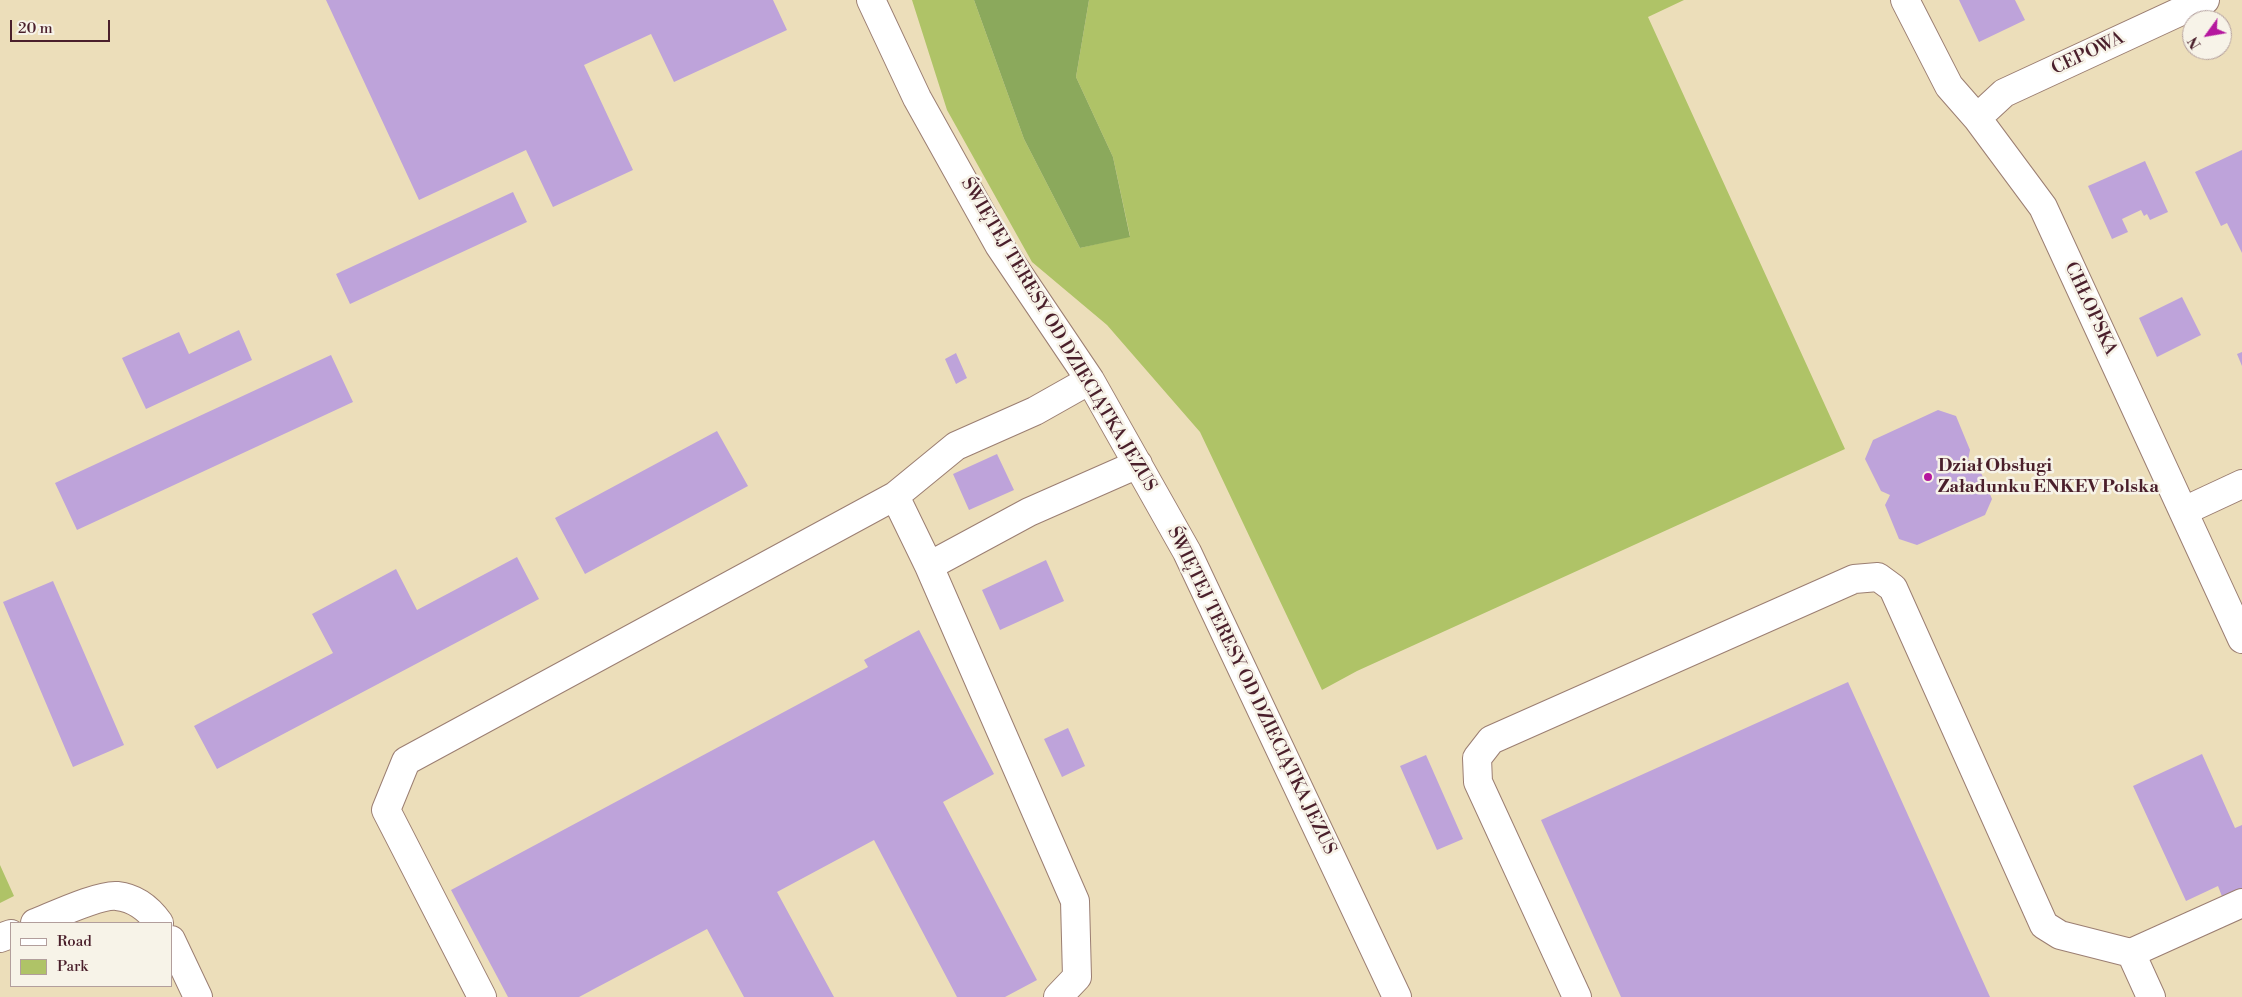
<!DOCTYPE html>
<html>
<head>
<meta charset="utf-8">
<style>
	body { margin:0 }
	#map { position:relative; width:2242px; height:997px; overflow:hidden; background:#ecdeba; font-family:"Libre Bodoni",serif }
	canvas { display:block }
	.legend { position:absolute; left:10px; top:922px; width:162px; height:65px; box-sizing:border-box; background:#f7f3e8; border:1px solid #b29e9c; margin:0; padding:6px 9px; list-style:none; font-size:15px; color:#4a1f2b }
	.legend li { display:flex; align-items:center; gap:10px; height:25px }
	.legend b { width:25px; border:1px solid #b29e9c }
	.north { position:absolute; left:2182px; top:10px; width:50px; height:50px; box-sizing:border-box; background:#f7f3e8; border:1px solid #b29e9c; border-radius:50%; rotate:238deg; font-size:14px; font-weight:700; line-height:20px; text-align:center; color:#4a1f2b }
	.north::after { content:''; display:block; margin:auto; width:18px; height:22px; background:#b5179e; clip-path:polygon(50% 0,100% 100%,50% 72%,0 100%) }
	.scale { position:absolute; left:10px; top:20px; width:100px; height:22px; box-sizing:border-box; border:2px solid #4a1f2b; border-top:0; padding-left:6px; font-size:15px; line-height:18px; white-space:nowrap; color:#4a1f2b; -webkit-text-stroke:4px #f7f3e8; paint-order:stroke }
</style>
</head>
<body>
<div id="map">
<canvas width="2242" height="997"></canvas>
<ul class="legend">
<li><b style="height:6px;background:#fff"></b>Road</li>
<li><b style="height:14px;background:#afc367"></b>Park</li>
</ul>
<div class="north">N</div>
<div class="scale">20 m</div>
</div>
<script>
const ctx = document.querySelector('canvas').getContext('2d');
ctx.lineJoin = 'round';
function fillPath(path, color) {
  ctx.fillStyle = color;
  ctx.fill(path, 'evenodd');
}
function strokePath(path, color, width, dash) {
  ctx.strokeStyle = color;
  ctx.lineWidth = width;
  ctx.lineCap = dash ? 'butt' : 'round';
  ctx.setLineDash(dash || []);
  ctx.stroke(path);
}
function write(font, color, halo, rows, align = 'center') {
  ctx.font = font + ' "Libre Bodoni",serif';
  ctx.lineWidth = 5;
  ctx.setLineDash([]);
  ctx.textBaseline = 'middle';
  ctx.strokeStyle = halo;
  ctx.fillStyle = color;
  for (const [text, x, y, turn = 0] of rows) {
    ctx.save();
    ctx.translate(x, y);
    ctx.rotate((+turn || 0) * Math.PI / 180);
    ctx.textAlign = isNaN(turn) ? turn : align;
    if (halo) ctx.strokeText(text, 0, 0);
    ctx.fillText(text, 0, 0);
    ctx.restore();
  }
}
fillPath(new Path2D(`
	M 912,0 L 974,0 L 1024,139 L 1080,248 L 1130,236 L 1113,157 L 1076,77 L 1089,0 L 1684,0 L 1648,17 L 1845,449 L 1357,671 L 1322,690 L 1200,432 L 1107,325 L 1032,262 L 947,110 Z
	M 0,865 L 14,896 L 0,903 Z`), '#afc367');
fillPath(new Path2D(`
	M 974,0 L 1089,0 L 1076,77 L 1113,157 L 1130,237 L 1080,248 L 1024,139 Z`), '#8ba95c');
fillPath(new Path2D(`
	M 326,0 L 773,0 L 787,30 L 674,82 L 651,34 L 584,65 L 633,170 L 553,207 L 526,150 L 419,200 Z
	M 1959,0 L 2015,0 L 2025,20 L 1979,42 Z
	M 2242,150 L 2242,253 L 2227,223 L 2221,226 L 2195,172 Z
	M 2145,161 L 2168,212 L 2150,220 L 2147,214 L 2144,216 L 2141,210 L 2122,219 L 2128,232 L 2112,239 L 2088,186 Z
	M 513,192 L 527,222 L 350,304 L 336,274 Z
	M 2182,297 L 2201,335 L 2157,357 L 2139,318 Z
	M 239,330 L 252,360 L 146,409 L 122,358 L 179,332 L 189,354 Z
	M 2242,352 L 2242,366 L 2237,354 Z
	M 956,353 L 967,378 L 956,384 L 945,359 Z
	M 331,355 L 353,402 L 77,530 L 55,483 Z
	M 1938,410 L 1956,416 L 1970,450 L 1968,460 L 1977,463 L 1992,499 L 1985,515 L 1917,545 L 1899,539 L 1885,505 L 1890,495 L 1881,491 L 1865,459 L 1873,440 Z
	M 717,431 L 748,486 L 585,574 L 555,518 Z
	M 997,454 L 1014,490 L 969,510 L 953,474 Z
	M 517,557 L 539,599 L 217,769 L 194,726 L 333,653 L 312,614 L 396,569 L 417,610 Z
	M 1046,560 L 1064,601 L 1000,630 L 982,590 Z
	M 53,581 L 124,745 L 73,767 L 3,602 Z
	M 919,630 L 994,774 L 943,802 L 1037,980 L 1005,997 L 957,997 L 874,840 L 777,892 L 834,997 L 744,997 L 707,929 L 579,997 L 508,997 L 451,890 L 868,667 L 864,660 Z
	M 1848,682 L 1990,997 L 1621,997 L 1541,820 Z
	M 1068,728 L 1085,766 L 1062,777 L 1044,739 Z
	M 2202,754 L 2235,828 L 2242,825 L 2242,890 L 2223,899 L 2218,886 L 2186,901 L 2133,786 Z
	M 1426,755 L 1463,839 L 1437,850 L 1400,766 Z`), '#bea3da');
const minor = new Path2D(`
	M 871,0 L 917,98 L 999,245 L 1090,380 L 1187,552 L 1397,997
	M 1905,0 L 1949,86 L 1977,118 L 2043,207 L 2242,639
	M 1977,118 L 2004,93 L 2205,0
	M 895,496 L 929,566 L 1075,901 L 1077,977 L 1058,997
	M 2184,511 L 2242,484
	M 929,566 L 1029,512 L 1138,464
	M 35,923 C 53,916 100,894 117,896 C 135,898 149,909 159,923
	M 0,938 L 11,934
	M 171,940 L 198,997
	M 482,997 L 386,810 L 406,761 L 895,496 L 956,446 L 1035,411 L 1090,380
	M 1577,997 L 1478,782 L 1477,758 L 1491,740 L 1854,579 L 1878,577 L 1893,588 L 2044,925 L 2060,935 L 2131,953
	M 2151,997 L 2131,953 L 2242,903`);
strokePath(minor, '#9b7e72', 30);
strokePath(minor, '#fff', 28);
for (const [x, y, r, color] of [
	[1928,477,5,"#b5179e"]
]) {
  const dot = new Path2D();
  dot.arc(x, y, r, 0, 2 * Math.PI);
  ctx.fillStyle = color;
  ctx.fill(dot);
  strokePath(dot, '#f7f3e8', 2);
}
write('18px', '#4a1f2b', '#f7f3e8', [
	["CEPOWA",2088,54,-25],
	["CHŁOPSKA",2090,309,65],
	["ŚWIĘTEJ TERESY OD DZIECIĄTKA JEZUS",1058,335,59],
	["ŚWIĘTEJ TERESY OD DZIECIĄTKA JEZUS",1251,691,64]
]);
write('bold 18px', '#4a1f2b', '#f7f3e8', [
	["Dział Obsługi",1938,467],
	["Załadunku ENKEV Polska",1938,488]
], 'left');
</script>
</body>
</html>
